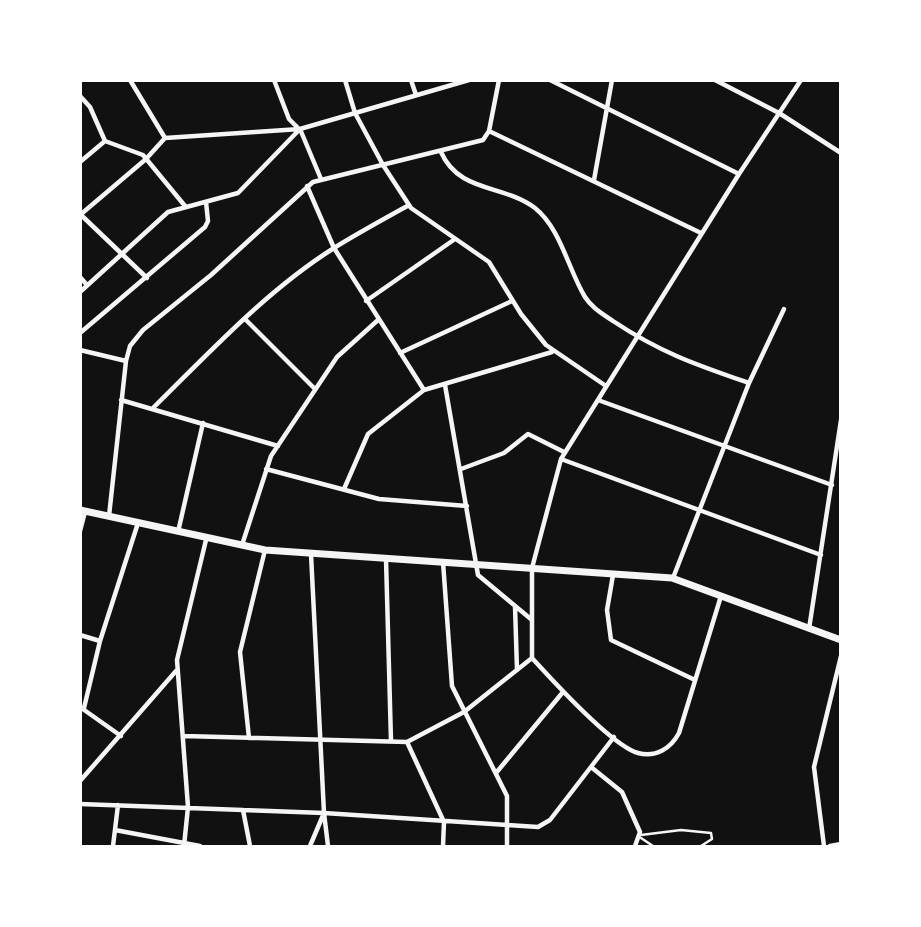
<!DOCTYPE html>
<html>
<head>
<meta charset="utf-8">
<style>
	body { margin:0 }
	#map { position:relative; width:921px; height:927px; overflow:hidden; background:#111; font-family:Figtree,sans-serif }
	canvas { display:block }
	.frame { position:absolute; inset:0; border:82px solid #fff; pointer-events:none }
</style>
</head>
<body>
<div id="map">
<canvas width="921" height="927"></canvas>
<div class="frame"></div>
</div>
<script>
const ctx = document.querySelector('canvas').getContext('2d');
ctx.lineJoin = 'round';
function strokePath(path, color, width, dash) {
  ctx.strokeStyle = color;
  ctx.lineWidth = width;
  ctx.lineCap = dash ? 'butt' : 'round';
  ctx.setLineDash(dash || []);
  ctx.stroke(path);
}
strokePath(new Path2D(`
	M 641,835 L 681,830 L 711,833 L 712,839 L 701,846
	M 641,838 L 653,846`), '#f5f5f5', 2.5);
strokePath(new Path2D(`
	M 130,80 L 165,138
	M 274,80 L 289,119 L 299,129
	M 345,80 L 355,113 L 383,165 L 411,208 L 489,262 L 521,314 L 546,345 L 606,386
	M 411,80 L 416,95
	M 550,80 L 739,174
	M 715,80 L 779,113 L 841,153
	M 80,96 L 90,107 L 105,141
	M 300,129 L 321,179
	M 489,131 L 701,233
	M 165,138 L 300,129 L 469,80
	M 441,152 C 459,193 503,184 535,208 C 561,229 568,269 585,297 C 592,308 603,314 613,321 C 661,353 697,365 749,383
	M 80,162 L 105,141 L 143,155 L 185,206
	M 594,180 L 612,80
	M 307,186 L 334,248 L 424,390
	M 80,214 L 147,278
	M 80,215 L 146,159 L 165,138
	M 80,277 L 87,285
	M 80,292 L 168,212 L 238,193 L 299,130
	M 366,301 L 455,239
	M 245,319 L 315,389
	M 80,333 L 205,227 L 208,221 L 206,202
	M 80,350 L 126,361
	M 400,353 L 512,301
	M 445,385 L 478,575 L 532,620
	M 121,400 L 278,446
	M 598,400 L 832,485
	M 153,408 C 210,352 266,291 334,248 C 358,233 384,219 409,205
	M 561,459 L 821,555
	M 266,469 L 379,499 L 467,506
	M 461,469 L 504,453 L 528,434 L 564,452
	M 344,489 L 368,434 L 424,390 L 552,352
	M 109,516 L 126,361 L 130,346 L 143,330 L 211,275 L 313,182 L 483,140 L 489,131 L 499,80
	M 80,531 L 85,512
	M 178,532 L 203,423
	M 242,545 L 271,456 L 337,357 L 378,320
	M 311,554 L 324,813 L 328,846
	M 386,559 L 391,741
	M 443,562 L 452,686 L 507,796 L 507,846
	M 613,575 L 607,610 L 611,640 L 695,680
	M 673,578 L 749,383 L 784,309
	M 721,596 L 679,733 C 671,748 656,758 638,753 C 612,746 552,680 532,658 L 532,568 L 561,459 L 739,174 L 801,80
	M 515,606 L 517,670
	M 809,629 L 841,420
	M 80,635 L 100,641
	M 80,707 L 121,736
	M 84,708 L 100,641 L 138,523
	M 184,736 L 407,742 L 464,712 L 532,658
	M 249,738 L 240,652 L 265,550
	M 407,742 L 444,822 L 443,846
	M 591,767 L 622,792 L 640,832 L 635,846
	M 496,773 L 563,692
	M 80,781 L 176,671
	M 80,804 L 324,813 L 538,827 L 550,820 L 614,737
	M 243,810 L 250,846
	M 115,830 L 200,846
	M 113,846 L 118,805
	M 184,846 L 188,807 L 177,660 L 206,540
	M 310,846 L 324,813
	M 824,846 L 814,767 L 841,656
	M 830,846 L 841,844`), '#f5f5f5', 4.5);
strokePath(new Path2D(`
	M 80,510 L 265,550 L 672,578 L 841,640`), '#f5f5f5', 7);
</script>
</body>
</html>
